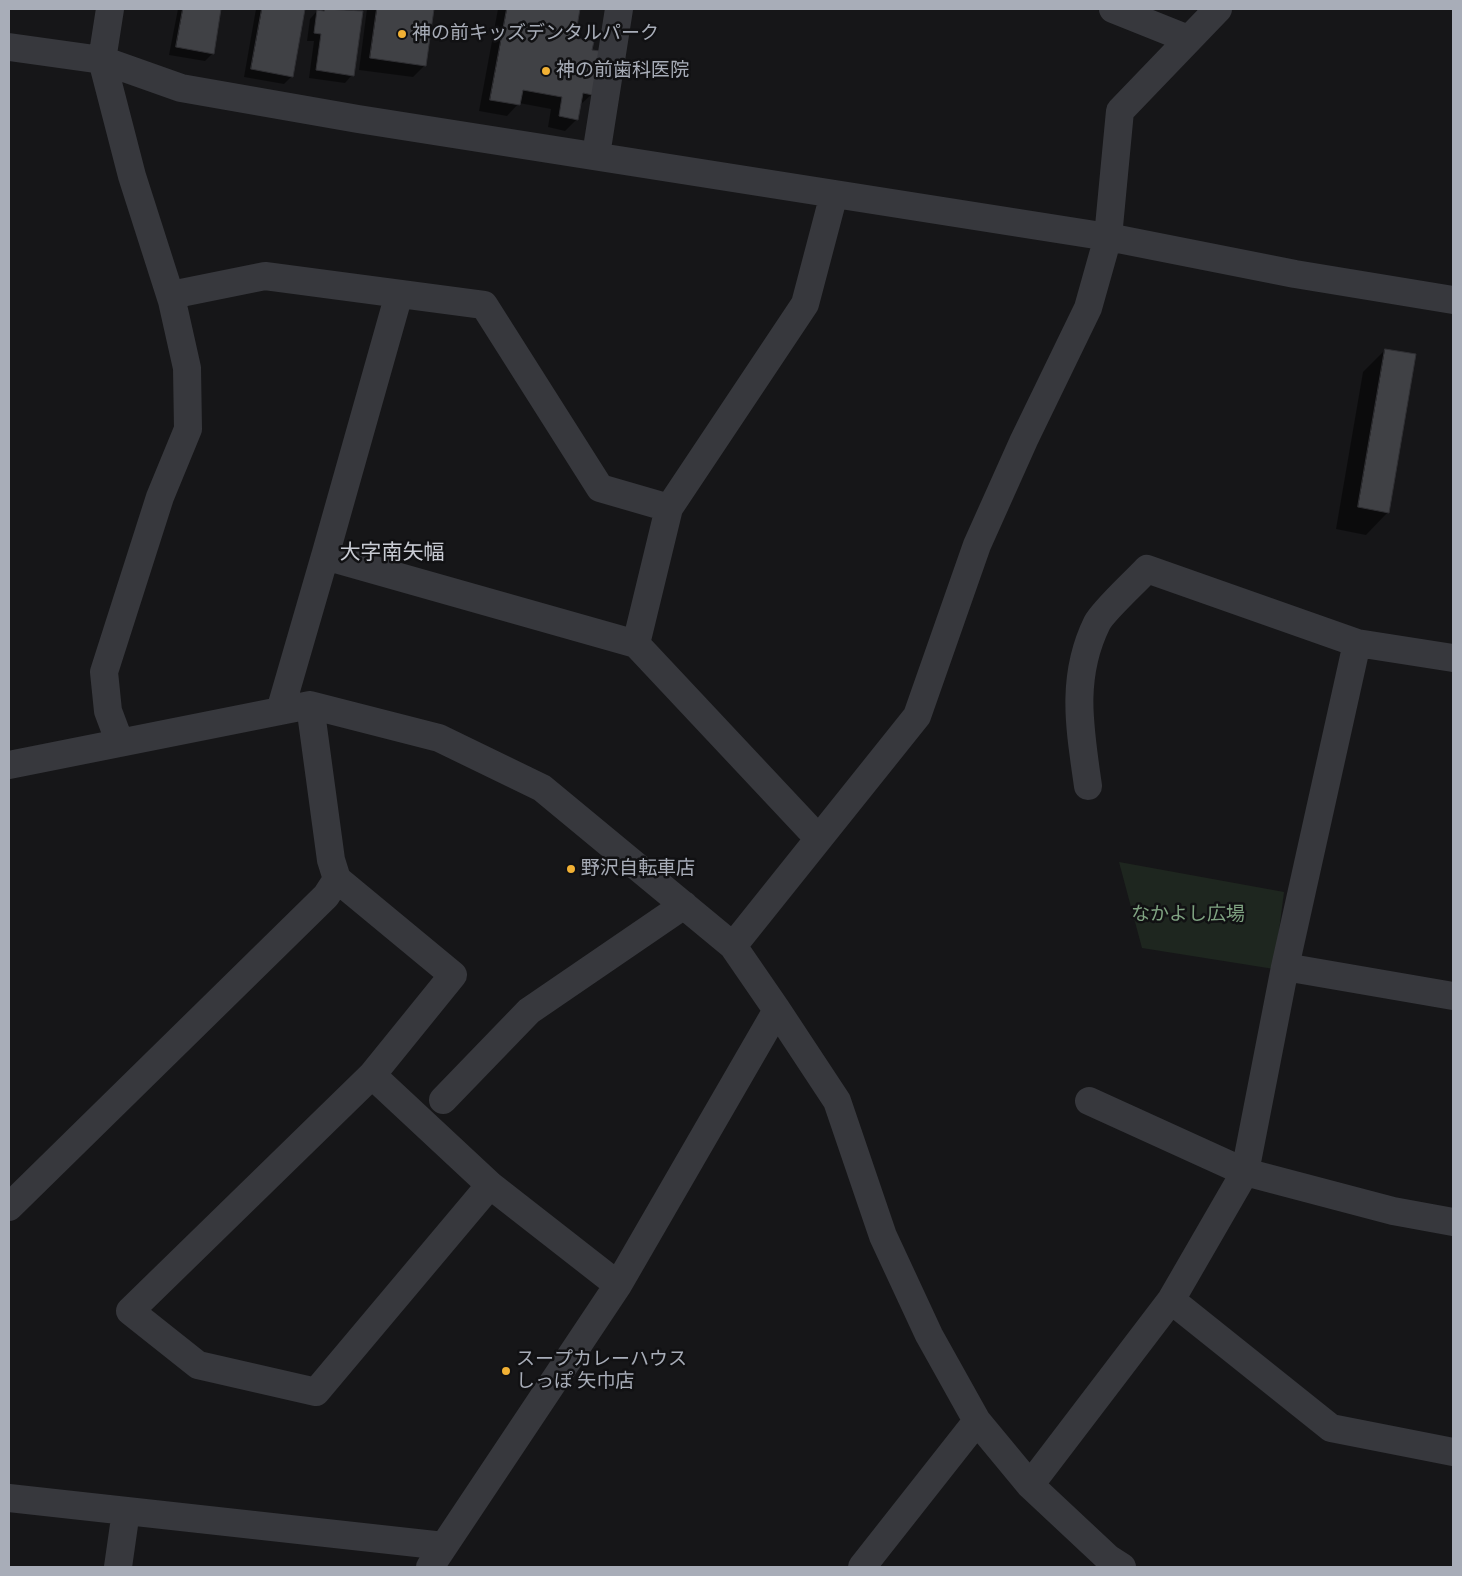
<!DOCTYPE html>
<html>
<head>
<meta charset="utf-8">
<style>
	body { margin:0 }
	#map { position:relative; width:1462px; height:1576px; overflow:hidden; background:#161618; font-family:Signika,sans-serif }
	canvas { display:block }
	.frame { position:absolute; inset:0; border:10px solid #a8adb8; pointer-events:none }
</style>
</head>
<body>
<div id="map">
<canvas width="1462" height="1576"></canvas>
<div class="frame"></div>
</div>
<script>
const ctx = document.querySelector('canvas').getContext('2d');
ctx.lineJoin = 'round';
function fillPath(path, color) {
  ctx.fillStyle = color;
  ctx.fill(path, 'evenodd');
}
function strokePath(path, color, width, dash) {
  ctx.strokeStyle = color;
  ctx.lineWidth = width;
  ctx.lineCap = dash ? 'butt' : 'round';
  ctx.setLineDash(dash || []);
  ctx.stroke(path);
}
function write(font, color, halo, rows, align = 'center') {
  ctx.font = font + ' Signika,"Noto Sans JP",sans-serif';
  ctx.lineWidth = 5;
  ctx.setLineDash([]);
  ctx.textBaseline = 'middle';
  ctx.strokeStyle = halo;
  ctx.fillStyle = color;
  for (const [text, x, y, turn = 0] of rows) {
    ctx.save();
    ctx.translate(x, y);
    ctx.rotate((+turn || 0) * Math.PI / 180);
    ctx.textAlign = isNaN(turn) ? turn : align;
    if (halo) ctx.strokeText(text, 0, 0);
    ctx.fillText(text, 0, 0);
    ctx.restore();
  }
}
fillPath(new Path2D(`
	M 1119,862 L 1284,892 L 1274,969 L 1142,948 Z`), '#1e261f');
fillPath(new Path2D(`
	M 178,9 L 220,9 L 213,53 L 205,61 L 169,55 Z
	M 256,9 L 304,9 L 292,76 L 284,84 L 244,77 Z
	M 319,9 L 360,9 L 357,12 L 352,75 L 345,83 L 309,78 L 314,41 L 307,41 L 310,19 L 317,11 L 323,10 Z
	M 367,9 L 433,9 L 425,65 L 413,77 L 359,70 Z
	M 498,9 L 579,9 L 573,39 L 590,51 L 592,94 L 579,106 L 577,119 L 565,131 L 548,127 L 551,109 L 519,103 L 507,116 L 479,111 Z
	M 1385,350 L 1388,512 L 1366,535 L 1336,529 L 1363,372 Z`), '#0007');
const building = new Path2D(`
	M 183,9 L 221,9 L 214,54 L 176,47 Z
	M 262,9 L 305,9 L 293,77 L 251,69 Z
	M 325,9 L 363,11 L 354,76 L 316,70 L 321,34 L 314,33 L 317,10 L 324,11 Z
	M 377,9 L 434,9 L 426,66 L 370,58 Z
	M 507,9 L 580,9 L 575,38 L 594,41 L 592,50 L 600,51 L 593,95 L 583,93 L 578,120 L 559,116 L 562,97 L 523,90 L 520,105 L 490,100 Z
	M 1385,349 L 1416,354 L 1389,513 L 1358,507 Z`);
fillPath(building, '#404145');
strokePath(building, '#303034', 1);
strokePath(new Path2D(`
	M 110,9 L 102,60 L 132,176 L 172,301 L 187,368 L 188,429 L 160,497 L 104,672 L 108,711 L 120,743
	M 1113,9 L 1188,39
	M 9,47 L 102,60 L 181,88 L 358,119 L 1108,237 L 1295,274 L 1453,300
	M 596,155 L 619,9
	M 171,295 L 265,276 L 484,305 L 600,488 L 669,508
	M 325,556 L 399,294
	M 636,644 L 669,508 L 805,304 L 834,194
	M 310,705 L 331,860 L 337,879 L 453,975 L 372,1075 L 130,1311 L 198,1365 L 316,1392 L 490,1185
	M 280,711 L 325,556 L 636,644 L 818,838
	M 9,765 L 310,705 L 439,738 L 542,788 L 733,946 L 777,1010 L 618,1285 L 430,1567
	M 1088,786 C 1080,729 1070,678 1097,623 C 1103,611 1136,581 1147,569 L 1357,643 L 1453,658
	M 733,946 L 917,716 L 977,545 L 1024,440 L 1088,308 L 1108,237 L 1120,111 L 1218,9
	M 1285,967 L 1453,996
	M 777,1010 L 837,1101 L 883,1236 L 929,1335 L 977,1421 L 1030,1485 L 1108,1558 L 1122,1567
	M 372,1075 L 490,1185 L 618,1285
	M 443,1100 L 529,1011 L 684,905
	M 1089,1101 L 1245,1172 L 1393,1211 L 1453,1222
	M 9,1207 L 326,896 L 337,879
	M 1171,1300 L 1331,1428 L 1453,1452
	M 1030,1485 L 1171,1300 L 1245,1172 L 1285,967 L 1357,643
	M 9,1498 L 444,1546
	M 118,1567 L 126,1511
	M 862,1567 L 977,1421`), '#37383d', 28);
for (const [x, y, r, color] of [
	[402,34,5,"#f2b134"],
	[546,71,5,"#f2b134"],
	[571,869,5,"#f2b134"],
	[506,1371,5,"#f2b134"]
]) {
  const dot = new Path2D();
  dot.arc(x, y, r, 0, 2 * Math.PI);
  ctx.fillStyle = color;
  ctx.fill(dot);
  strokePath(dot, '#111113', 2);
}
write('19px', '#a8adb8', '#111113', [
	["神の前キッズデンタルパーク",412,34],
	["神の前歯科医院",556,71],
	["野沢自転車店",581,869],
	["スープカレーハウス",516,1360],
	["しっぽ 矢巾店",516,1382]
], 'left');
write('19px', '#7fa381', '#111113', [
	["なかよし広場",1188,915]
]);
write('21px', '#c9ccd4', '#111113', [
	["大字南矢幅",392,553]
]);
</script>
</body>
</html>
